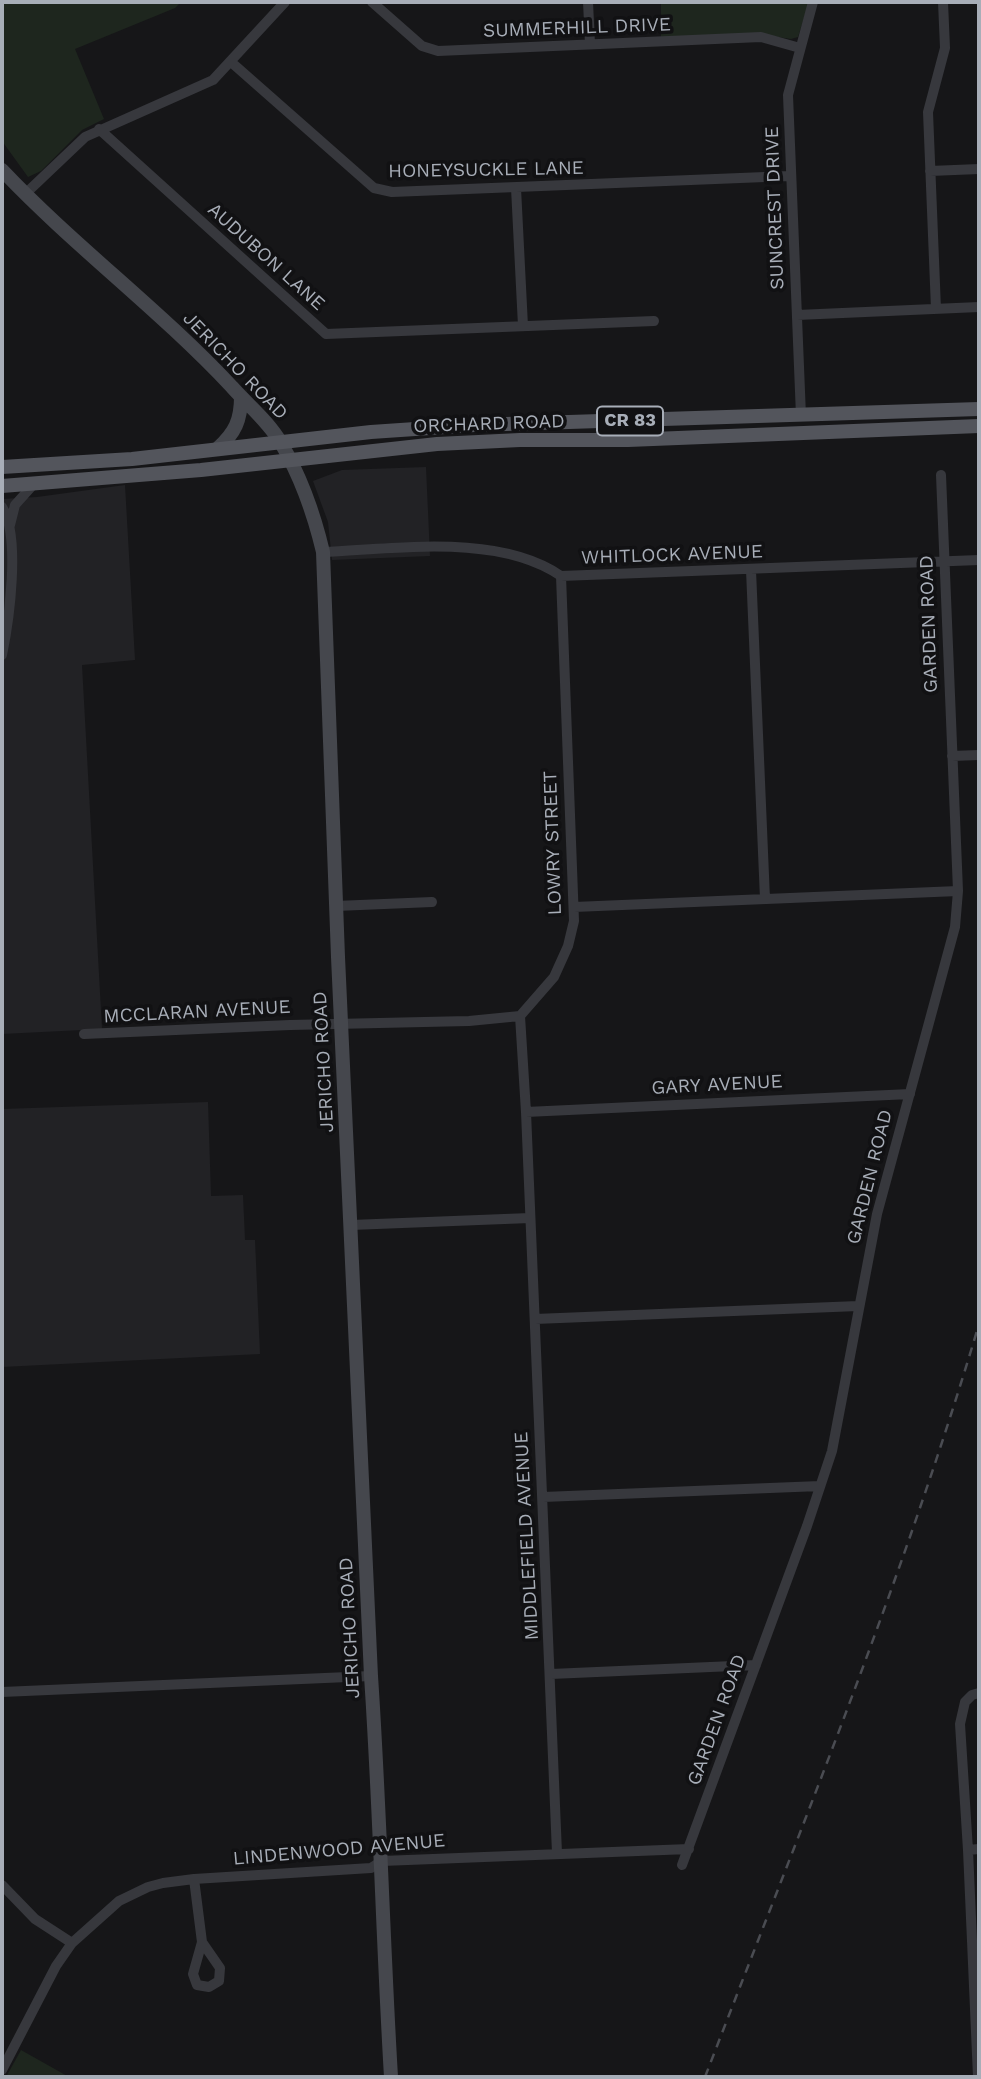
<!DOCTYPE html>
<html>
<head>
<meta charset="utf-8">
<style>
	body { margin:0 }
	#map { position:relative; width:981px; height:2079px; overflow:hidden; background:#161618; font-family:"Work Sans",sans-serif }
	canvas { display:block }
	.frame { position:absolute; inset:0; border:4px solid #a8aeb8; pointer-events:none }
</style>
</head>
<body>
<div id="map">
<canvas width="981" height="2079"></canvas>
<div class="frame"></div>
</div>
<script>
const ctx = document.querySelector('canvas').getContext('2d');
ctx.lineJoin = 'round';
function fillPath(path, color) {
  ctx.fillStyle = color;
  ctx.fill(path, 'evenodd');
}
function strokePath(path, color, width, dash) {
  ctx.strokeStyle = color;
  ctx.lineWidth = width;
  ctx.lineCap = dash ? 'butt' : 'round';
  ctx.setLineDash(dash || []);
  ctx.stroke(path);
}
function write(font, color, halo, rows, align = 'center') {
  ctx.font = font + ' "Work Sans",sans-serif';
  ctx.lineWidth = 7;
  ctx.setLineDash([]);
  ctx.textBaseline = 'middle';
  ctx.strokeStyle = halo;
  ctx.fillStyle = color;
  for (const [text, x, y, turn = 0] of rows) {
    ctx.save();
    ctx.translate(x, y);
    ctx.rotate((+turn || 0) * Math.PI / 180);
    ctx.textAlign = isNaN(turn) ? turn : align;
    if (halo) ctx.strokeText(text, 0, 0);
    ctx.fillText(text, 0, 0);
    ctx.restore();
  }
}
fillPath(new Path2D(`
	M 426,467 L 430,556 L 332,560 L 328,522 L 313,481 L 342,470 Z
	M 125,485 L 135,660 L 82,665 L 102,1029 L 2,1034 L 2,499 L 37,497 Z
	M 208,1102 L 211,1196 L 243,1195 L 245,1240 L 255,1240 L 260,1354 L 2,1367 L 2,1109 Z`), '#222225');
fillPath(new Path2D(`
	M 2,2 L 181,2 L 175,8 L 75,49 L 104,119 L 82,130 L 41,171 L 28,177 L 2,141 Z
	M 661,2 L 809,2 L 798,37 L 791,39 L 758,34 L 661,38 Z
	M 21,2050 L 69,2077 L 6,2077 Z`), '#1e261e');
strokePath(new Path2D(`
	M 372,2 L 422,46 L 438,51 L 761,37 L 800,48
	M 588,2 L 590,44
	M 231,62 L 374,188 L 392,192 L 790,176
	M 99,129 L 326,334 L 654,321
	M 930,171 L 979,169
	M 516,188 L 523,326
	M 25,194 L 85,137 L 213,80 L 285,2
	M 936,309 L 928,112 L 945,48 L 943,2
	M 797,315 L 979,307
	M 801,416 L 788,95 L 813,2
	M 2,507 C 21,536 9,621 2,655
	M 10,525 L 15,505 L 33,485
	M 323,552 C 396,549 499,533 561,576 L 979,560
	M 751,570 L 765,899
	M 952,756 L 979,755
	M 336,906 L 432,902
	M 574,907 L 958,891
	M 84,1034 L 290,1025 L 469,1021 L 520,1016
	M 526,1112 L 910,1094
	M 351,1225 L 530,1218
	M 535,1319 L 858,1306
	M 543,1497 L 820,1486
	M 551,1674 L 756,1665
	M 2,1692 L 371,1676
	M 968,1850 L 979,1849
	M 557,1853 L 526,1112 L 520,1016 L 554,977 L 568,946 L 574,921 L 561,576
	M 682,1865 L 807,1526 L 832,1451 L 877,1214 L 955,927 L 958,891 L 941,475
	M 194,1879 L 202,1942 L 193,1974 L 197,1985 L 209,1987 L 219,1981 L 220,1968 L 202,1942
	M 2,1885 L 35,1919 L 72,1943
	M 2,2070 L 56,1966 L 72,1943 L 119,1901 L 148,1887 L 163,1883 L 194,1879 L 371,1868 L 382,1861 L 689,1849
	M 978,2077 L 968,1850 L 960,1724 L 965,1702 L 972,1695 L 979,1693`), '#37383d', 10);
strokePath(new Path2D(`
	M 2,170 C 74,246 160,310 232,387 C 248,405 268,421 281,443 C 301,477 314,514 323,552 L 338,957 L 371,1676 C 380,1810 383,1943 391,2077
	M 218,448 C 235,433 241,420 241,397`), '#45474d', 14);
strokePath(new Path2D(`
	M 2,467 L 132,459 L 371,432 L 474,425 L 979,409
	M 2,486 L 201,470 L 437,444 L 520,440 L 628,440 L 979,426`), '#53555c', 14);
strokePath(new Path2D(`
	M 705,2077 C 801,1828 903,1580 979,1324`), '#4a4c52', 2.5, [9, 7]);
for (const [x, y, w] of [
	[630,421,66]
]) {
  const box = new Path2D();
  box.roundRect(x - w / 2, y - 14.5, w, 29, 5);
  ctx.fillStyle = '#111113';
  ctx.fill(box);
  strokePath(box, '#a8aeb8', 2);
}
write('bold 18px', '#a8aeb8', null, [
	["CR 83",630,421]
]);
write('19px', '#a8aeb8', '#111113', [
	["SUMMERHILL DRIVE",577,28,-2],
	["HONEYSUCKLE LANE",486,170,-1],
	["SUNCREST DRIVE",775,208,-92],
	["AUDUBON LANE",266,257,42],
	["JERICHO ROAD",235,366,46],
	["ORCHARD ROAD",489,424,-2],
	["WHITLOCK AVENUE",672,555,-2],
	["GARDEN ROAD",929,624,-92],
	["LOWRY STREET",553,843,-92],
	["MCCLARAN AVENUE",197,1012,-3],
	["JERICHO ROAD",324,1062,-93],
	["GARY AVENUE",717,1085,-3],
	["GARDEN ROAD",870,1177,-76],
	["MIDDLEFIELD AVENUE",527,1536,-93],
	["JERICHO ROAD",350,1628,-93],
	["GARDEN ROAD",717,1720,-70],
	["LINDENWOOD AVENUE",339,1850,-5]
]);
</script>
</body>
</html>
